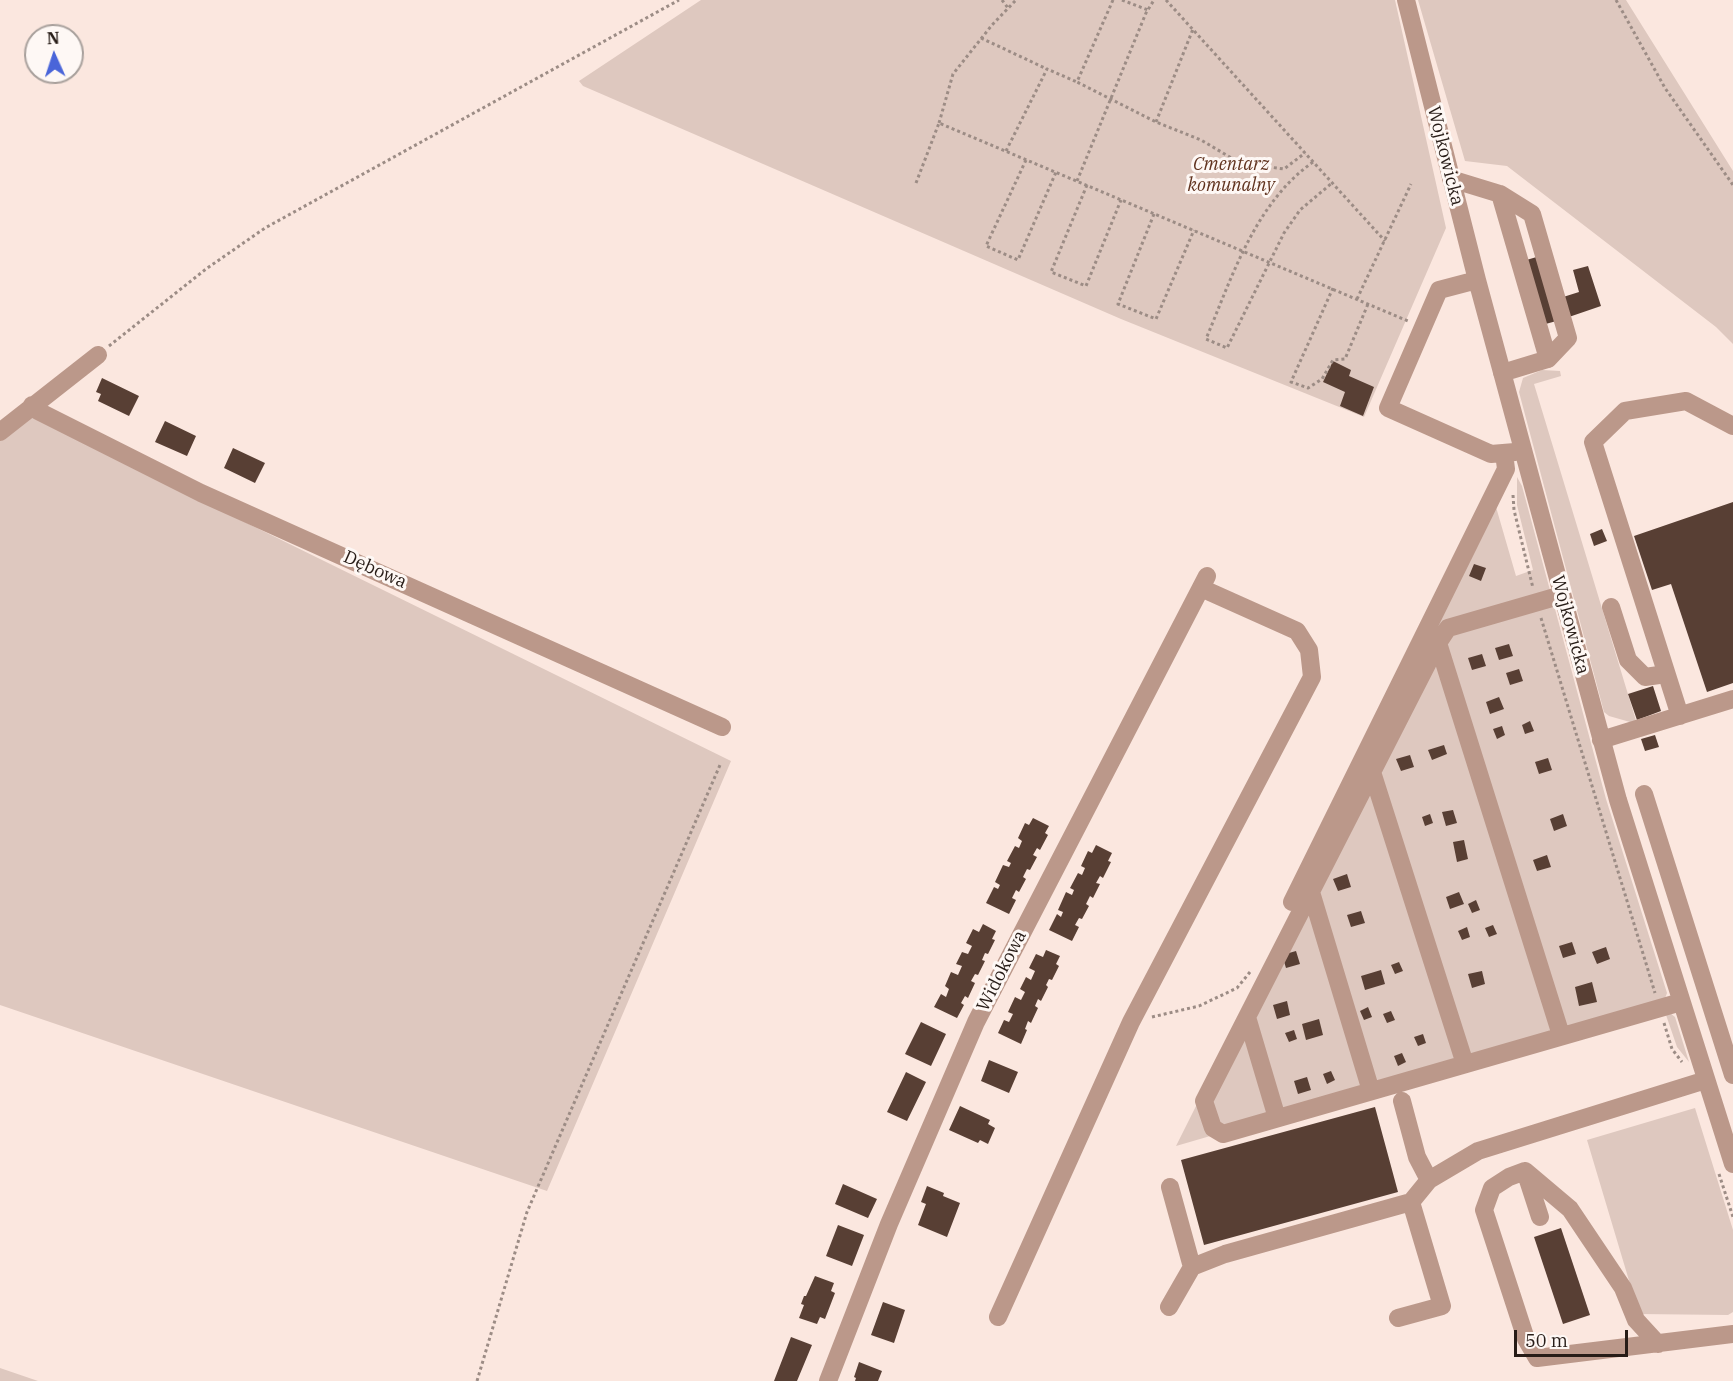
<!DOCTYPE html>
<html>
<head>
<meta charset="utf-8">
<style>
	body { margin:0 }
	#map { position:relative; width:1733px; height:1381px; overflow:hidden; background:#fbe7df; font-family:"IBM Plex Serif",serif }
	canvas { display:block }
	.north { position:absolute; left:24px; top:24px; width:60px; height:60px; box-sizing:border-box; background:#fef8f5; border:2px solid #a8a09c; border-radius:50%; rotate:357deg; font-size:16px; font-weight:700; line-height:24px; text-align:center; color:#271c17 }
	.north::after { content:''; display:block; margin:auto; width:21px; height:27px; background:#4a65d9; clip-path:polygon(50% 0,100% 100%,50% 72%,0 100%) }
	.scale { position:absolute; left:1514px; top:1330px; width:114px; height:27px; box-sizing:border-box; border:3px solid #271c17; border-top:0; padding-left:8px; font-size:18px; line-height:21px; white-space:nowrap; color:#271c17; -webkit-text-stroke:4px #fef8f5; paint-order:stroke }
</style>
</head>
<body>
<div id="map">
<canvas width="1733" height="1381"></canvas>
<div class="north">N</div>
<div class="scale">50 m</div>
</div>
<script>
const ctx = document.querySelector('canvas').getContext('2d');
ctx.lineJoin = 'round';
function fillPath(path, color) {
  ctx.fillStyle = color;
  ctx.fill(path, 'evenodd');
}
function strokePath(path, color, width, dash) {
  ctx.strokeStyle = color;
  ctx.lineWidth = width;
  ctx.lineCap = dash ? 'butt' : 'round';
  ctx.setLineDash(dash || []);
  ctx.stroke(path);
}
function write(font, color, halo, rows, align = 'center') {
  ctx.font = font + ' "IBM Plex Serif",serif';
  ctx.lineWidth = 6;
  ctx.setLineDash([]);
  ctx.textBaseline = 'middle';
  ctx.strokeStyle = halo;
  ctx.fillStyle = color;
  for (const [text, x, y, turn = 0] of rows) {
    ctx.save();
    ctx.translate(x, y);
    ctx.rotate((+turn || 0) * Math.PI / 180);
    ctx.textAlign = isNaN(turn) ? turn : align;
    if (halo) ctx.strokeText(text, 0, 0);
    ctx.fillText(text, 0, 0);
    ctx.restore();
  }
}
fillPath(new Path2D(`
	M 701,0 L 1395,0 L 1446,228 L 1364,417 L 1121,319 L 583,86 L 579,81 Z
	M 1418,0 L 1626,0 L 1733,171 L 1733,344 L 1716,327 L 1507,166 L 1465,161 Z
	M 1542,370 L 1560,371 L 1561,376 L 1534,384 L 1637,724 L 1609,716 L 1604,712 L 1519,392 L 1523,378 Z
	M 33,410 L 143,472 L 731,761 L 547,1191 L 0,1005 L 0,436 Z
	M 1517,477 L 1522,486 L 1606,799 L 1667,993 L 1663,1004 L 1176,1146 L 1496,507 L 1516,576 L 1533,570 L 1517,505 Z
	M 1665,1012 L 1670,1013 L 1675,1017 L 1689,1062 L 1677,1047 Z
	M 1695,1108 L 1733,1230 L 1733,1312 L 1728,1315 L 1639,1314 L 1587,1140 Z
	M 0,1368 L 38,1381 L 0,1381 Z`), '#dec8bf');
fillPath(new Path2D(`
	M 1540,256 L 1560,320 L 1542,325 L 1523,261 Z
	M 1588,266 L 1601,306 L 1566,318 L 1560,298 L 1579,292 L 1573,270 Z
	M 1333,361 L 1351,370 L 1349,376 L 1374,387 L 1363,416 L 1340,406 L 1345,392 L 1323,382 Z
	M 102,378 L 139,396 L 129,416 L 98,401 L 101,394 L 96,392 Z
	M 165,421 L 196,436 L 187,456 L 155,442 Z
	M 233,448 L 265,463 L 255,483 L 224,468 Z
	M 1733,502 L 1733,683 L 1707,692 L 1671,584 L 1652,590 L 1634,536 Z
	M 1602,529 L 1607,541 L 1594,546 L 1590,534 Z
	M 1474,564 L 1486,568 L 1481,581 L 1469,576 Z
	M 1509,644 L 1513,656 L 1499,660 L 1495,648 Z
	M 1482,654 L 1486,666 L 1472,670 L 1468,658 Z
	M 1519,669 L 1523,681 L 1510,685 L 1506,673 Z
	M 1653,686 L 1661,711 L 1637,720 L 1628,694 Z
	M 1499,697 L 1504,709 L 1490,714 L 1486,702 Z
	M 1530,721 L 1534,731 L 1525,734 L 1522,725 Z
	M 1502,726 L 1505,735 L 1497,739 L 1493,729 Z
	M 1655,735 L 1659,747 L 1645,751 L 1641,739 Z
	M 1444,745 L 1447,754 L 1432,760 L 1428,750 Z
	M 1410,755 L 1414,767 L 1401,771 L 1396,759 Z
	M 1548,758 L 1552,770 L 1539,774 L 1535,762 Z
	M 1453,810 L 1457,823 L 1446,826 L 1442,812 Z
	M 1430,814 L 1433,823 L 1425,826 L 1422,817 Z
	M 1563,814 L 1567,826 L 1554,831 L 1550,819 Z
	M 1033,818 L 1049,826 L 1045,833 L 1048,835 L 1040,850 L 1037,848 L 1033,855 L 1037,857 L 1030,870 L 1027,869 L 1023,877 L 1026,879 L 1019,892 L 1016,890 L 1012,898 L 1016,900 L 1009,914 L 986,903 L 994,887 L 998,889 L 1000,885 L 995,882 L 1003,865 L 1009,867 L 1011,863 L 1007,861 L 1015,846 L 1019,848 L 1022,841 L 1018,838 L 1025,823 L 1029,825 Z
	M 1464,840 L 1468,859 L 1457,862 L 1453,842 Z
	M 1096,845 L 1112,853 L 1108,861 L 1111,862 L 1103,878 L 1100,876 L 1096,883 L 1100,884 L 1093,898 L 1090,896 L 1086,904 L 1089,906 L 1082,919 L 1079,918 L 1075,925 L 1079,927 L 1072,941 L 1049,930 L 1057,914 L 1061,917 L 1063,912 L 1058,910 L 1066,892 L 1072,895 L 1074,890 L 1070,888 L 1078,873 L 1082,875 L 1085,868 L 1081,866 L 1088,851 L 1092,853 Z
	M 1547,855 L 1551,867 L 1537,871 L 1533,860 Z
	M 1347,874 L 1351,887 L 1338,891 L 1333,879 Z
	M 1459,892 L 1464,904 L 1450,909 L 1446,897 Z
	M 1476,900 L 1480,910 L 1472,913 L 1468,904 Z
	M 1361,911 L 1365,923 L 1351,927 L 1347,915 Z
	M 983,924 L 996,931 L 992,939 L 995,940 L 988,954 L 985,953 L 982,960 L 985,961 L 978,975 L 975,974 L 971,981 L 975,983 L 968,998 L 965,996 L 961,1003 L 964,1005 L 957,1018 L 934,1007 L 941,994 L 946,997 L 949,989 L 945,986 L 951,972 L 958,975 L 962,966 L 956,964 L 962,952 L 968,954 L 972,946 L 966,943 L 973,929 L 979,932 Z
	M 1493,925 L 1497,934 L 1489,937 L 1485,928 Z
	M 1467,927 L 1470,937 L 1462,940 L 1458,931 Z
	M 1572,942 L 1576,954 L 1563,958 L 1559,946 Z
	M 1606,947 L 1610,959 L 1597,964 L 1592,952 Z
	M 1046,950 L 1060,956 L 1056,964 L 1059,966 L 1052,980 L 1049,979 L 1046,985 L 1048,987 L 1041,1001 L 1038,999 L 1035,1006 L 1038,1008 L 1031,1023 L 1028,1021 L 1025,1029 L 1027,1030 L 1021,1044 L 998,1033 L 1004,1020 L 1009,1022 L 1013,1014 L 1008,1012 L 1015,997 L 1021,1000 L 1025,992 L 1020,989 L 1026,977 L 1031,980 L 1035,971 L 1029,968 L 1036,954 L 1043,957 Z
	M 1296,951 L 1300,964 L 1286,968 L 1282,955 Z
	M 1399,962 L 1403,971 L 1395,974 L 1391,965 Z
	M 1381,970 L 1385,984 L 1365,990 L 1361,976 Z
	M 1482,971 L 1485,984 L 1472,988 L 1468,974 Z
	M 1592,982 L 1597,1002 L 1579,1006 L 1575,987 Z
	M 1287,1001 L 1290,1015 L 1277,1019 L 1273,1005 Z
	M 1368,1007 L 1372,1017 L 1364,1020 L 1360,1011 Z
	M 1391,1011 L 1395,1020 L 1387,1023 L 1383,1014 Z
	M 1319,1019 L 1323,1035 L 1306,1040 L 1302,1024 Z
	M 921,1022 L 946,1034 L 931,1066 L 905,1054 Z
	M 1294,1030 L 1297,1039 L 1289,1042 L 1285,1033 Z
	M 1423,1034 L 1426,1043 L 1418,1046 L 1414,1037 Z
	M 1402,1053 L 1406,1062 L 1398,1066 L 1394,1056 Z
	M 989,1060 L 1018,1072 L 1009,1093 L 981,1081 Z
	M 1331,1071 L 1335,1080 L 1327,1084 L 1323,1074 Z
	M 906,1072 L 926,1082 L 907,1121 L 887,1112 Z
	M 1307,1077 L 1311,1090 L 1298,1094 L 1294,1081 Z
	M 960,1106 L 990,1120 L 988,1124 L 995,1128 L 988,1144 L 980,1140 L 978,1143 L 949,1130 Z
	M 1375,1107 L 1398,1192 L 1204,1245 L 1181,1160 Z
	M 843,1184 L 877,1199 L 868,1218 L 835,1204 Z
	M 927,1186 L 944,1193 L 943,1196 L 960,1203 L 947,1237 L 918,1225 L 926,1204 L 921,1202 Z
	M 838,1225 L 864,1235 L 852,1266 L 826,1256 Z
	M 1561,1228 L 1590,1315 L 1563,1324 L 1534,1237 Z
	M 815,1276 L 834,1283 L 831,1291 L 835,1293 L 825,1319 L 820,1317 L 817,1324 L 799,1318 L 804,1305 L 801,1304 L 804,1296 L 806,1296 Z
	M 883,1302 L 905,1310 L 894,1343 L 871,1335 Z
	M 791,1337 L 812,1345 L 797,1381 L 774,1381 Z
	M 859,1362 L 882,1371 L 878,1381 L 855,1381 L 856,1378 L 854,1377 Z`), '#583f34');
strokePath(new Path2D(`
	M 1002,0 L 1008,8
	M 1113,0 L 1077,82 L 1156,122 L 1201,140 L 1240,163 L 1284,169 L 1305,153
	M 1122,0 L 1148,10
	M 1166,0 L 1385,241
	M 1616,0 L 1665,88 L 1733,185
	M 981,38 L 1047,69
	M 1156,122 L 1193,29
	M 939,123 L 953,74 L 992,25 L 1016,0
	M 1006,151 L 1047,69 L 1077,82
	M 1026,160 L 986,246 L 1018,260 L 1056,172
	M 1313,162 C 1255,203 1232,277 1206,339 L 1227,348 L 1284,233 L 1300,210 L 1332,183
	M 1077,181 L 1146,13 L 1154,0
	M 916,183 L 939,123 L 1408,321
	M 1087,185 L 1051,272 L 1086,286 L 1121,200
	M 1154,214 L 1118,304 L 1156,319 L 1194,230
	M 1333,288 L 1291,382 L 1308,388 L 1322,379 L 1333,360 L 1345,359 L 1368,304
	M 1357,299 L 1411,184
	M 109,346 L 206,269 L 265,228 L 679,0
	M 1513,495 L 1514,510 L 1533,588
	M 1541,618 L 1655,993
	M 1152,1017 L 1199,1006 L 1237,988 L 1250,972
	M 1664,1023 L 1672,1049 L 1682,1062
	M 1719,1174 L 1733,1217
	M 477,1381 L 527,1212 L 720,765`), '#9c8c85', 3, [3, 3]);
strokePath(new Path2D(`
	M 1406,0 L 1477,280 L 1618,800 L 1733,1164
	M 1451,179 L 1500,194 L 1548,359
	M 1500,194 L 1532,214 L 1568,338 L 1548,359 L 1502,373
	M 1477,280 L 1439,290 L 1388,408 L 1491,454 L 1515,452
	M 32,405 L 38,411 L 201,493 L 722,727
	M 0,432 L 98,355
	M 1562,595 L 1448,628 L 1438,643 L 1204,1101 L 1213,1128 L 1223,1134 L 1681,1002
	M 1611,607 L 1628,660 L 1645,677 L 1666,674
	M 1438,643 L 1561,1035
	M 1680,716 L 1593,442 L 1625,411 L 1686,401 L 1733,426
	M 1601,740 L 1733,699
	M 1372,772 L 1465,1064
	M 1644,794 L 1733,1075
	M 1311,892 L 1371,1091
	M 1292,902 L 1506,469 L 1504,453
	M 1247,1017 L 1277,1118
	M 1402,1101 L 1417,1157 L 1429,1180
	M 1525,1171 L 1540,1217
	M 1170,1187 L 1192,1267
	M 1169,1307 L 1192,1267 L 1225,1254 L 1411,1202 L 1429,1180 L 1478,1151 L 1706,1080
	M 998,1317 L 1131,1022 L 1312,677 L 1309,650 L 1297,631 L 1201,588
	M 1398,1318 L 1442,1306 L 1411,1202
	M 1658,1344 L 1636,1320 L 1623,1288 L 1570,1209 L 1525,1171 L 1509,1177 L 1492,1188 L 1484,1210 L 1526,1339 L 1537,1358 L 1733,1334
	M 828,1381 L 889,1224 L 976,1022 L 1207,576`), '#bb988a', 18);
write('18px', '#271c17', '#fef8f5', [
	["Wojkowicka",1445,156,76],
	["Dębowa",375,570,24],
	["Wojkowicka",1570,625,75],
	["Widokowa",1002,971,-63]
]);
write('italic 18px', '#61331f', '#fef8f5', [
	["Cmentarz",1231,165],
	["komunalny",1231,186]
]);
</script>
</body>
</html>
